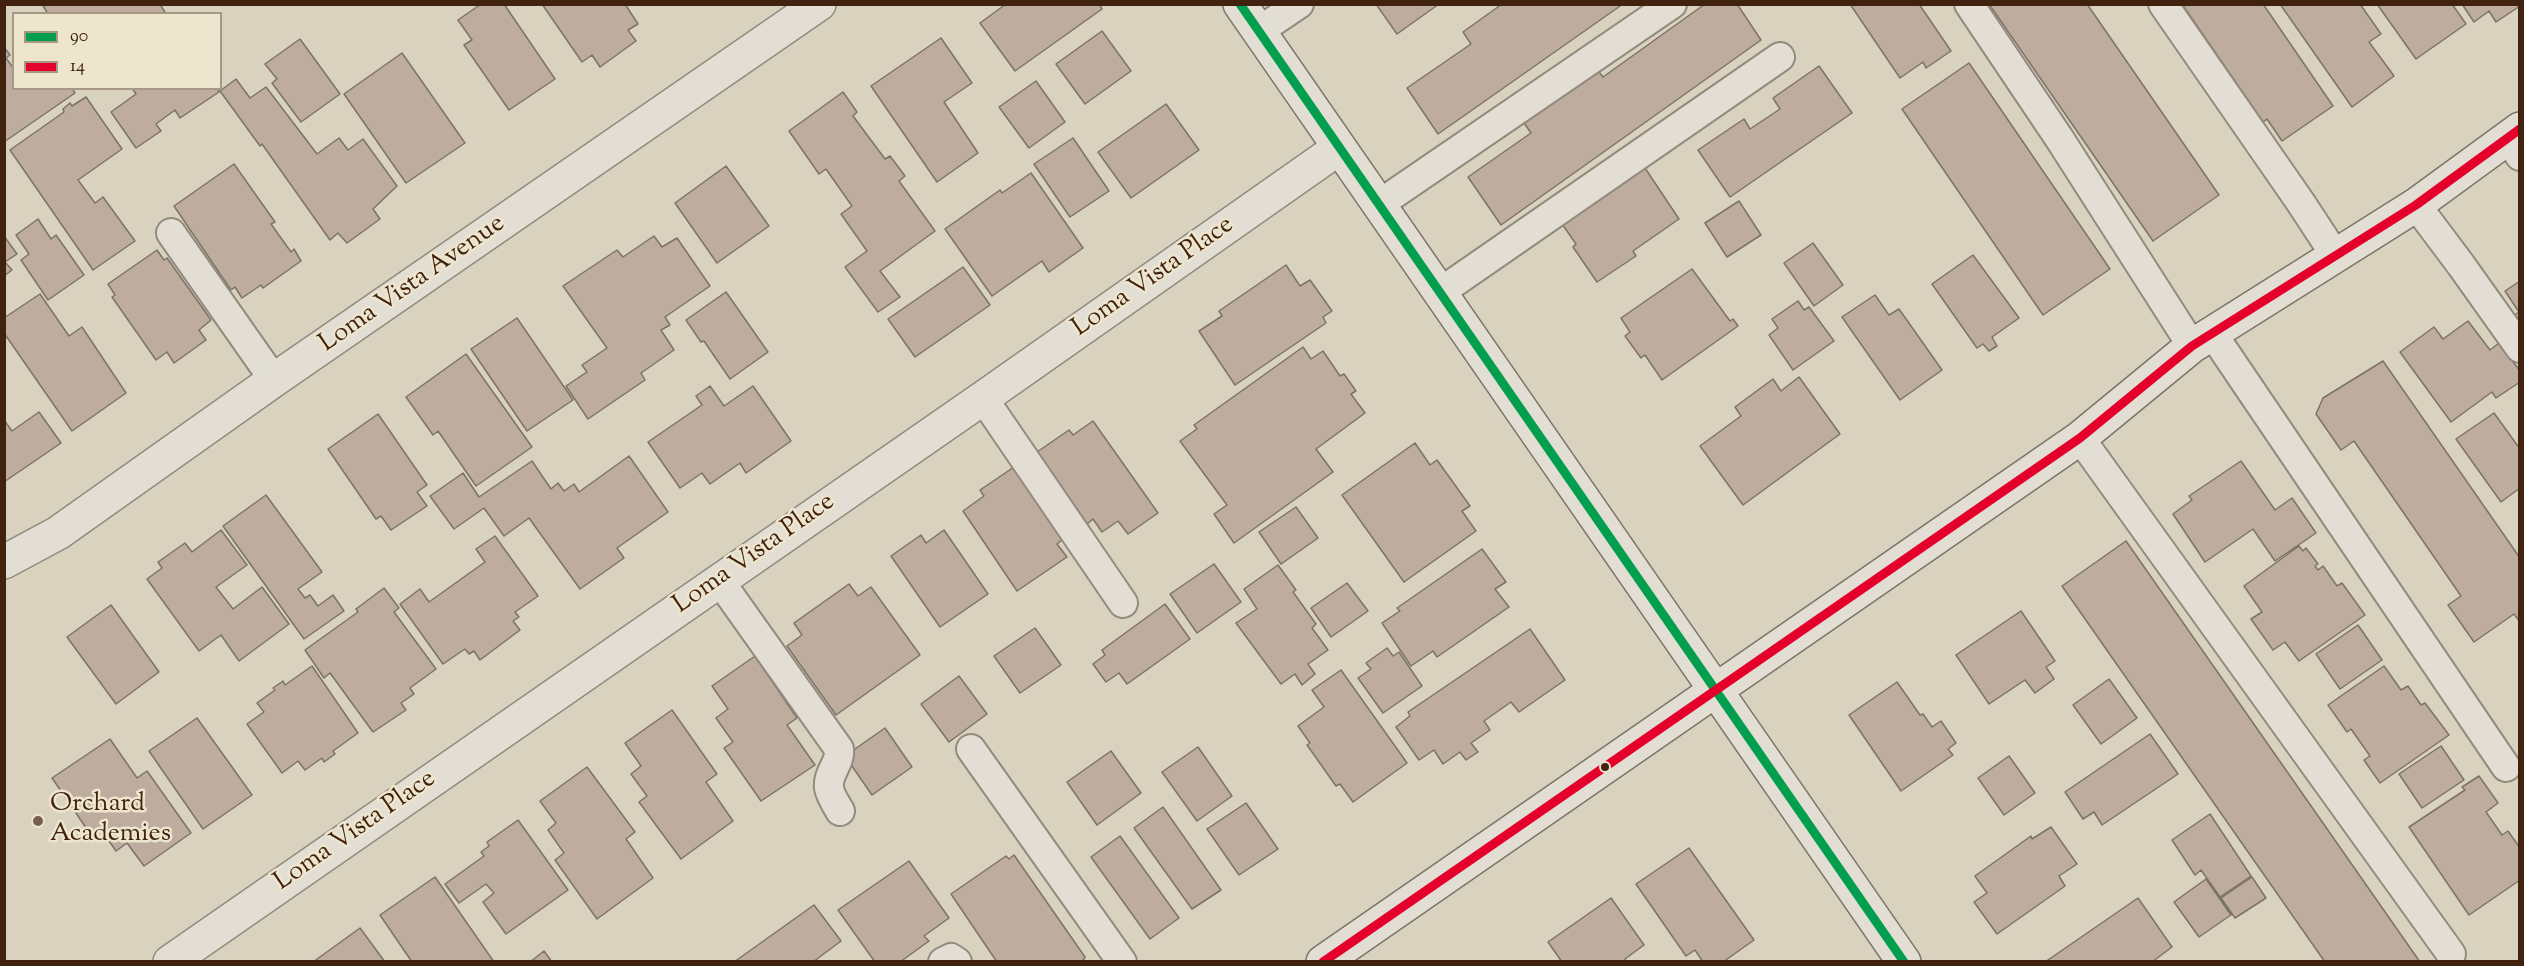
<!DOCTYPE html>
<html>
<head>
<meta charset="utf-8">
<style>
	body { margin:0 }
	#map { position:relative; width:2524px; height:966px; overflow:hidden; background:#d9d2bf; font-family:"Sorts Mill Goudy",serif }
	canvas { display:block }
	.frame { position:absolute; inset:0; border:6px solid #40220f; pointer-events:none }
	.legend { position:absolute; left:12px; top:12px; width:210px; height:78px; box-sizing:border-box; background:#ede5ce; border:2px solid #a89782; margin:0; padding:8px 10px; list-style:none; font-size:18px; color:#40220f }
	.legend li { display:flex; align-items:center; gap:12px; height:30px }
	.legend b { width:30px; border:2px solid #a89782 }
</style>
</head>
<body>
<div id="map">
<canvas width="2524" height="966"></canvas>
<div class="frame"></div>
<ul class="legend">
<li><b style="height:8px;background:#039f4e"></b>90</li>
<li><b style="height:8px;background:#e4002b"></b>14</li>
</ul>
</div>
<script>
const ctx = document.querySelector('canvas').getContext('2d');
ctx.lineJoin = 'round';
function fillPath(path, color) {
  ctx.fillStyle = color;
  ctx.fill(path, 'evenodd');
}
function strokePath(path, color, width, dash) {
  ctx.strokeStyle = color;
  ctx.lineWidth = width;
  ctx.lineCap = dash ? 'butt' : 'round';
  ctx.setLineDash(dash || []);
  ctx.stroke(path);
}
function write(font, color, halo, rows, align = 'center') {
  ctx.font = font + ' "Sorts Mill Goudy",serif';
  ctx.lineWidth = 5;
  ctx.setLineDash([]);
  ctx.textBaseline = 'middle';
  ctx.strokeStyle = halo;
  ctx.fillStyle = color;
  for (const [text, x, y, turn = 0] of rows) {
    ctx.save();
    ctx.translate(x, y);
    ctx.rotate((+turn || 0) * Math.PI / 180);
    ctx.textAlign = isNaN(turn) ? turn : align;
    if (halo) ctx.strokeText(text, 0, 0);
    ctx.fillText(text, 0, 0);
    ctx.restore();
  }
}
const building = new Path2D(`
	M 42,4 L 160,4 L 166,14 L 48,14 Z
	M 481,4 L 504,4 L 555,79 L 509,110 L 464,45 L 472,40 L 458,20 Z
	M 542,4 L 625,4 L 638,24 L 628,30 L 636,41 L 600,67 L 592,55 L 582,62 Z
	M 1006,4 L 1099,4 L 1102,9 L 1015,71 L 980,23 Z
	M 1376,4 L 1439,4 L 1397,34 Z
	M 1502,4 L 1623,4 L 1438,134 L 1407,88 L 1471,44 L 1463,32 Z
	M 1705,4 L 1737,4 L 1761,40 L 1501,225 L 1468,177 L 1531,133 L 1522,120 L 1596,68 L 1603,77 Z
	M 1850,4 L 1919,4 L 1951,51 L 1926,68 L 1923,62 L 1900,78 Z
	M 1989,4 L 2087,4 L 2219,195 L 2153,241 Z
	M 2182,4 L 2263,4 L 2333,106 L 2282,141 L 2267,119 L 2263,122 Z
	M 2280,4 L 2360,4 L 2381,34 L 2369,42 L 2394,76 L 2352,107 Z
	M 2377,4 L 2452,4 L 2466,24 L 2416,59 Z
	M 2462,4 L 2520,4 L 2520,6 L 2496,22 L 2489,11 L 2474,22 Z
	M 1102,31 L 1131,71 L 1085,104 L 1056,64 Z
	M 941,38 L 972,83 L 944,102 L 978,153 L 937,182 L 871,86 Z
	M 300,39 L 340,94 L 301,122 L 272,83 L 277,79 L 265,64 Z
	M 4,47 L 10,55 L 6,58 L 14,69 L 14,88 L 72,88 L 75,93 L 4,142 Z
	M 402,53 L 465,143 L 406,183 L 344,94 Z
	M 1969,63 L 2110,269 L 2043,315 L 1902,109 Z
	M 1819,66 L 1852,113 L 1730,197 L 1698,150 L 1744,119 L 1750,129 L 1780,109 L 1773,98 Z
	M 236,79 L 250,98 L 266,87 L 317,154 L 339,138 L 348,150 L 363,139 L 397,186 L 373,209 L 380,219 L 347,243 L 338,233 L 330,240 L 262,144 L 260,146 L 220,91 Z
	M 1036,81 L 1065,122 L 1029,148 L 999,107 Z
	M 132,88 L 217,88 L 219,92 L 180,118 L 175,110 L 156,124 L 161,131 L 136,148 L 111,112 L 136,94 Z
	M 843,92 L 857,112 L 853,116 L 885,159 L 890,156 L 905,176 L 899,181 L 935,231 L 880,271 L 900,297 L 878,312 L 845,267 L 867,251 L 841,214 L 852,206 L 826,169 L 819,174 L 789,131 Z
	M 86,97 L 122,149 L 78,180 L 95,203 L 103,197 L 135,241 L 93,270 L 10,150 L 64,112 L 63,109 L 70,103 L 72,106 Z
	M 1166,104 L 1199,150 L 1131,198 L 1098,152 Z
	M 1073,138 L 1109,191 L 1070,217 L 1034,164 Z
	M 234,164 L 275,222 L 271,224 L 291,252 L 294,249 L 301,261 L 263,288 L 261,285 L 242,298 L 235,287 L 231,290 L 174,206 Z
	M 1643,165 L 1679,219 L 1633,251 L 1636,256 L 1597,282 L 1573,247 L 1576,244 L 1560,221 Z
	M 726,166 L 769,226 L 717,263 L 675,203 Z
	M 1031,173 L 1083,248 L 1049,272 L 1042,261 L 992,296 L 945,229 L 1000,190 L 1002,193 Z
	M 1739,201 L 1761,235 L 1727,257 L 1705,223 Z
	M 38,219 L 51,239 L 56,235 L 84,275 L 48,300 L 21,260 L 29,254 L 16,235 Z
	M 4,236 L 17,254 L 5,262 L 12,270 L 4,276 Z
	M 654,236 L 662,247 L 677,238 L 710,286 L 665,317 L 670,325 L 661,330 L 674,350 L 641,373 L 645,380 L 588,419 L 566,386 L 587,372 L 582,365 L 607,348 L 563,286 L 617,250 L 623,257 Z
	M 1813,243 L 1843,285 L 1814,306 L 1784,263 Z
	M 157,250 L 164,260 L 167,258 L 211,320 L 199,330 L 206,340 L 174,363 L 167,352 L 156,360 L 112,297 L 115,295 L 108,284 Z
	M 1973,255 L 2019,318 L 1992,337 L 1997,346 L 1989,351 L 1983,344 L 1977,348 L 1932,284 Z
	M 1286,265 L 1300,286 L 1310,280 L 1332,311 L 1323,317 L 1326,323 L 1235,385 L 1199,331 L 1222,316 L 1219,311 Z
	M 963,267 L 990,305 L 915,357 L 888,319 Z
	M 1692,269 L 1730,321 L 1733,319 L 1738,326 L 1662,380 L 1645,355 L 1641,358 L 1625,336 L 1630,332 L 1621,318 Z
	M 2520,281 L 2520,326 L 2513,316 L 2519,312 L 2505,291 Z
	M 726,292 L 768,352 L 730,379 L 704,341 L 701,342 L 686,320 Z
	M 40,294 L 69,336 L 82,327 L 126,393 L 72,431 L 4,333 L 4,318 Z
	M 1875,295 L 1889,315 L 1899,309 L 1942,370 L 1900,400 L 1842,317 Z
	M 1798,301 L 1804,310 L 1809,307 L 1834,341 L 1793,370 L 1769,335 L 1778,328 L 1772,319 Z
	M 517,318 L 573,400 L 527,431 L 471,349 Z
	M 2468,321 L 2490,350 L 2499,343 L 2520,371 L 2520,382 L 2496,398 L 2492,392 L 2451,422 L 2400,352 L 2434,327 L 2443,339 Z
	M 1303,347 L 1311,359 L 1323,351 L 1340,376 L 1344,374 L 1356,391 L 1351,394 L 1365,413 L 1316,449 L 1333,472 L 1234,543 L 1214,514 L 1227,505 L 1180,441 L 1197,429 L 1194,425 Z
	M 466,354 L 532,447 L 476,486 L 438,431 L 433,435 L 406,397 Z
	M 2383,361 L 2520,558 L 2520,622 L 2514,614 L 2474,642 L 2448,605 L 2461,596 L 2354,441 L 2341,450 L 2316,414 L 2323,398 Z
	M 1799,377 L 1840,434 L 1743,505 L 1700,446 L 1741,416 L 1735,407 L 1773,379 L 1781,391 Z
	M 710,386 L 724,406 L 753,386 L 791,441 L 746,473 L 740,463 L 710,484 L 702,473 L 680,488 L 648,442 L 702,405 L 696,396 Z
	M 39,412 L 61,443 L 4,482 L 4,420 L 12,431 Z
	M 2494,413 L 2520,449 L 2520,488 L 2501,502 L 2456,439 Z
	M 378,414 L 427,485 L 417,492 L 427,506 L 391,530 L 381,516 L 376,519 L 328,449 Z
	M 1093,421 L 1158,513 L 1128,534 L 1118,521 L 1102,532 L 1093,519 L 1087,524 L 1037,452 L 1069,430 L 1073,435 Z
	M 1415,443 L 1430,465 L 1437,460 L 1470,506 L 1462,511 L 1476,531 L 1404,582 L 1342,495 Z
	M 629,456 L 668,512 L 617,548 L 624,558 L 580,589 L 529,518 L 504,536 L 484,508 L 454,529 L 430,496 L 463,473 L 479,497 L 532,461 L 551,489 L 558,483 L 564,491 L 574,484 L 579,492 Z
	M 2241,461 L 2275,510 L 2292,498 L 2316,533 L 2275,561 L 2253,529 L 2205,562 L 2173,514 L 2192,500 L 2189,496 Z
	M 1014,467 L 1063,539 L 1057,544 L 1067,557 L 1017,591 L 963,511 L 984,496 L 980,490 Z
	M 266,495 L 322,572 L 298,589 L 305,598 L 310,595 L 318,606 L 333,595 L 344,611 L 304,639 L 223,526 Z
	M 1296,507 L 1318,538 L 1281,564 L 1259,532 Z
	M 221,530 L 247,565 L 216,587 L 233,609 L 262,587 L 289,624 L 239,661 L 221,635 L 199,651 L 147,579 L 162,568 L 158,562 L 185,543 L 192,552 Z
	M 944,530 L 988,594 L 940,627 L 891,556 L 921,535 L 926,543 Z
	M 495,536 L 538,596 L 515,612 L 519,617 L 513,621 L 520,630 L 480,660 L 474,651 L 469,654 L 465,649 L 443,664 L 400,604 L 420,589 L 429,602 L 485,562 L 476,549 Z
	M 2126,541 L 2420,962 L 2325,962 L 2062,586 Z
	M 2299,546 L 2303,551 L 2306,548 L 2318,564 L 2315,566 L 2318,570 L 2323,566 L 2337,586 L 2342,583 L 2365,615 L 2299,661 L 2285,642 L 2273,650 L 2251,619 L 2262,612 L 2244,586 Z
	M 1482,549 L 1506,582 L 1495,589 L 1509,607 L 1437,657 L 1433,651 L 1411,666 L 1382,623 L 1400,611 L 1397,608 Z
	M 1214,564 L 1241,602 L 1197,633 L 1170,594 Z
	M 1278,565 L 1296,590 L 1293,592 L 1316,624 L 1312,628 L 1328,650 L 1308,664 L 1315,674 L 1302,685 L 1295,674 L 1281,684 L 1236,623 L 1257,609 L 1244,589 Z
	M 1347,583 L 1368,611 L 1331,637 L 1311,608 Z
	M 849,584 L 858,596 L 871,587 L 920,655 L 836,715 L 787,646 L 802,635 L 794,623 Z
	M 384,588 L 399,608 L 394,612 L 436,669 L 410,688 L 414,694 L 401,703 L 406,710 L 373,732 L 330,673 L 324,678 L 305,650 L 358,612 L 356,609 Z
	M 1165,604 L 1190,639 L 1127,684 L 1119,673 L 1106,682 L 1093,664 L 1105,655 L 1102,650 Z
	M 111,605 L 159,672 L 116,704 L 67,637 Z
	M 2021,611 L 2055,661 L 2046,667 L 2054,679 L 2035,693 L 2025,680 L 1989,704 L 1956,655 Z
	M 2358,625 L 2382,660 L 2340,689 L 2316,654 Z
	M 1035,628 L 1061,665 L 1020,693 L 994,656 Z
	M 1530,629 L 1565,680 L 1519,712 L 1511,702 L 1484,721 L 1490,730 L 1471,743 L 1478,752 L 1466,760 L 1460,752 L 1443,764 L 1434,750 L 1419,760 L 1396,727 L 1410,716 L 1408,712 Z
	M 1387,648 L 1393,656 L 1399,652 L 1422,686 L 1383,713 L 1358,678 L 1371,669 L 1366,663 Z
	M 755,656 L 797,718 L 787,725 L 815,765 L 761,801 L 724,748 L 733,742 L 716,718 L 728,709 L 712,686 Z
	M 312,666 L 358,733 L 333,751 L 335,754 L 324,762 L 322,758 L 305,770 L 298,761 L 282,773 L 247,724 L 264,712 L 257,703 L 275,690 L 273,688 L 283,681 L 285,685 Z
	M 2384,666 L 2401,690 L 2408,686 L 2421,705 L 2425,703 L 2449,735 L 2380,783 L 2364,760 L 2370,756 L 2351,729 L 2347,732 L 2328,705 Z
	M 1341,670 L 1407,763 L 1353,802 L 1340,784 L 1336,786 L 1307,745 L 1310,743 L 1298,726 L 1324,707 L 1312,690 Z
	M 959,676 L 987,714 L 949,742 L 921,704 Z
	M 2109,679 L 2137,718 L 2101,744 L 2073,705 Z
	M 1897,682 L 1920,715 L 1923,714 L 1932,727 L 1941,721 L 1956,743 L 1948,749 L 1953,755 L 1901,791 L 1849,715 Z
	M 672,710 L 717,774 L 706,782 L 733,821 L 681,859 L 639,802 L 647,796 L 631,774 L 641,766 L 625,743 Z
	M 197,718 L 252,795 L 203,829 L 149,751 Z
	M 885,728 L 912,767 L 872,795 L 845,756 Z
	M 2150,734 L 2178,774 L 2102,825 L 2094,812 L 2083,819 L 2065,792 Z
	M 110,739 L 137,778 L 147,771 L 191,833 L 144,866 L 127,843 L 116,851 L 100,828 L 91,835 L 52,778 Z
	M 2441,746 L 2464,780 L 2422,808 L 2399,774 Z
	M 1198,747 L 1232,796 L 1197,821 L 1162,772 Z
	M 1111,751 L 1141,793 L 1097,825 L 1067,782 Z
	M 2009,756 L 2035,793 L 2004,815 L 1978,778 Z
	M 587,767 L 635,832 L 626,839 L 653,878 L 597,919 L 555,860 L 564,853 L 548,830 L 556,823 L 540,801 Z
	M 2479,776 L 2498,803 L 2486,812 L 2502,835 L 2508,831 L 2520,848 L 2520,880 L 2469,915 L 2409,827 L 2465,790 L 2462,787 Z
	M 1246,803 L 1278,849 L 1239,875 L 1207,829 Z
	M 1163,807 L 1221,890 L 1192,909 L 1134,828 Z
	M 2210,814 L 2251,876 L 2220,897 L 2201,870 L 2195,875 L 2172,840 Z
	M 518,820 L 568,890 L 506,934 L 483,902 L 494,893 L 486,884 L 459,903 L 445,884 L 484,856 L 481,852 L 489,846 L 487,842 Z
	M 2051,827 L 2077,864 L 2059,876 L 2065,886 L 1997,934 L 1974,902 L 1987,893 L 1975,876 L 2031,836 L 2032,839 Z
	M 1120,836 L 1179,918 L 1150,939 L 1091,857 Z
	M 1689,848 L 1754,940 L 1723,962 L 1703,962 L 1695,950 L 1686,956 L 1636,884 Z
	M 1014,855 L 1085,957 L 1082,962 L 997,962 L 951,894 L 1006,856 L 1009,859 Z
	M 909,861 L 949,918 L 924,936 L 929,941 L 900,962 L 875,962 L 838,910 Z
	M 435,877 L 494,962 L 412,962 L 380,915 Z
	M 2252,877 L 2266,898 L 2235,918 L 2221,898 Z
	M 2206,879 L 2231,915 L 2199,937 L 2174,902 Z
	M 1611,898 L 1644,945 L 1625,959 L 1626,962 L 1562,962 L 1548,942 Z
	M 2138,898 L 2172,947 L 2152,962 L 2045,962 Z
	M 814,905 L 841,941 L 813,962 L 734,962 Z
	M 360,928 L 385,962 L 313,962 Z
	M 544,951 L 552,962 L 530,962 Z`);
fillPath(building, '#bead9f');
strokePath(building, '#7c7367', 1.5);
const lane = new Path2D(`
	M 1969,4 L 2059,138 L 2192,346
	M 2163,4 L 2301,203 L 2335,255
	M 1259,31 L 1299,4
	M 2507,137 L 2520,156
	M 1378,205 L 1672,4
	M 2416,205 L 2461,265 L 2520,348
	M 171,233 L 274,380
	M 1439,293 L 1780,57
	M 2212,333 L 2506,767
	M 983,398 L 1123,603
	M 2080,438 L 2451,954
	M 719,580 L 839,749 C 841,763 827,773 829,788 C 830,795 836,804 840,811
	M 971,749 L 1122,962
	M 943,962 L 951,958 L 957,962`);
const street = new Path2D(`
	M 4,562 L 58,533 L 274,380 L 819,4
	M 170,962 L 983,398 L 1339,148`);
const secondary = new Path2D(`
	M 1240,4 L 1904,962
	M 1323,962 L 2080,438 L 2192,346 L 2416,205 L 2520,129`);
strokePath(lane, '#938a7e', 32);
strokePath(street, '#938a7e', 36);
strokePath(secondary, '#7c7367', 36);
strokePath(lane, '#e2ded4', 28);
strokePath(street, '#e2ded4', 33);
strokePath(secondary, '#e2ded4', 33);
strokePath(new Path2D(`
	M 1240,4 L 1904,962`), '#039f4e', 9);
strokePath(new Path2D(`
	M 1323,962 L 2080,438 L 2192,346 L 2416,205 L 2520,129`), '#e4002b', 9);
for (const [x, y, r, color] of [
	[1605,767,5,"#40220f"],
	[38,821,6,"#76604d"]
]) {
  const dot = new Path2D();
  dot.arc(x, y, r, 0, 2 * Math.PI);
  ctx.fillStyle = color;
  ctx.fill(dot);
  strokePath(dot, '#ede5ce', 2);
}
write('26px', '#40220f', '#ede5ce', [
	["Loma Vista Place",1154,278,-35],
	["Loma Vista Avenue",413,285,-35],
	["Loma Vista Place",755,555,-35],
	["Loma Vista Place",356,832,-35]
]);
write('26px', '#40220f', '#ede5ce', [
	["Orchard",50,806],
	["Academies",50,836]
], 'left');
</script>
</body>
</html>
